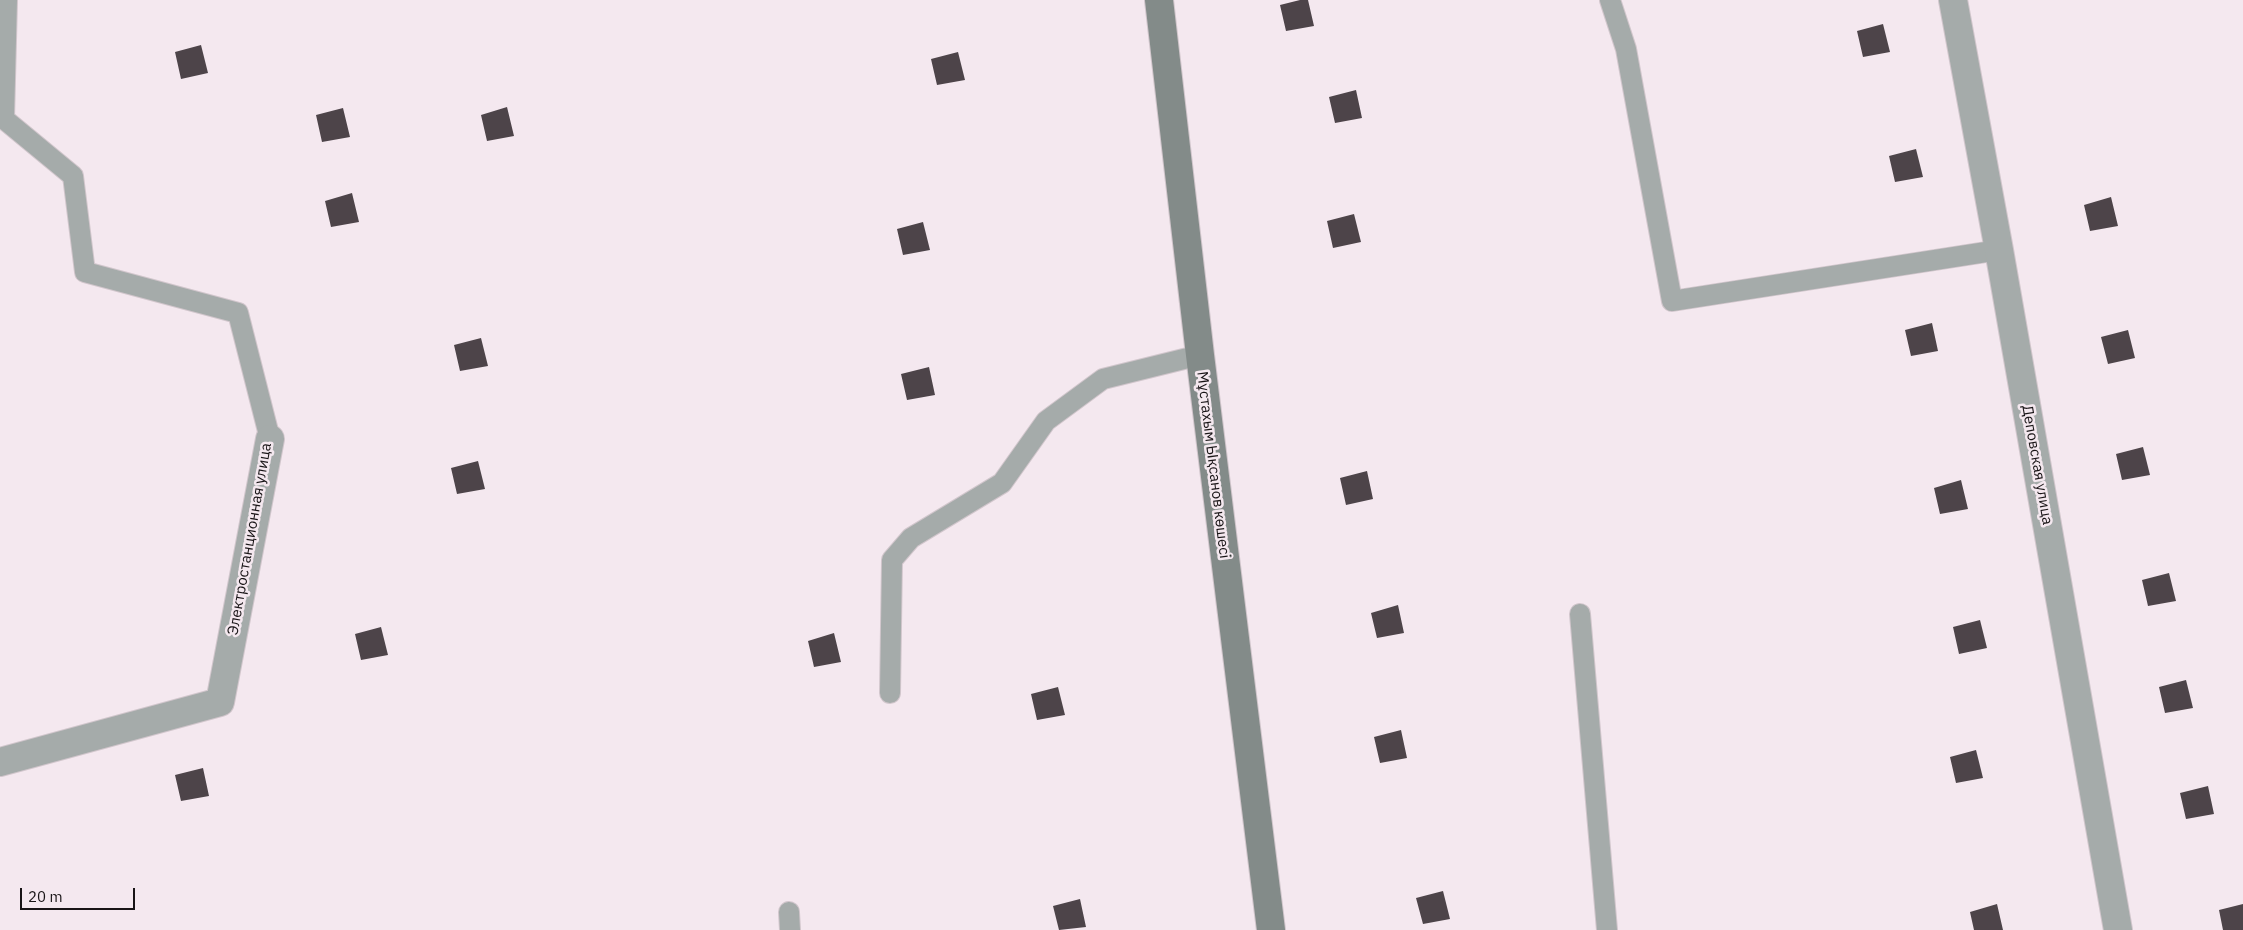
<!DOCTYPE html>
<html>
<head>
<meta charset="utf-8">
<style>
	body { margin:0 }
	#map { position:relative; width:2243px; height:930px; overflow:hidden; background:#f4e8ef; font-family:"IBM Plex Sans",sans-serif }
	canvas { display:block }
	.scale { position:absolute; left:20px; top:888px; width:115px; height:22px; box-sizing:border-box; border:2px solid #181416; border-top:0; padding-left:6px; font-size:15px; line-height:18px; white-space:nowrap; color:#181416; -webkit-text-stroke:4px #f4e8ef; paint-order:stroke }
</style>
</head>
<body>
<div id="map">
<canvas width="2243" height="930"></canvas>
<div class="scale">20 m</div>
</div>
<script>
const ctx = document.querySelector('canvas').getContext('2d');
ctx.lineJoin = 'round';
function fillPath(path, color) {
  ctx.fillStyle = color;
  ctx.fill(path, 'evenodd');
}
function strokePath(path, color, width, dash) {
  ctx.strokeStyle = color;
  ctx.lineWidth = width;
  ctx.lineCap = dash ? 'butt' : 'round';
  ctx.setLineDash(dash || []);
  ctx.stroke(path);
}
function write(font, color, halo, rows, align = 'center') {
  ctx.font = font + ' "IBM Plex Sans",sans-serif';
  ctx.lineWidth = 5;
  ctx.setLineDash([]);
  ctx.textBaseline = 'middle';
  ctx.strokeStyle = halo;
  ctx.fillStyle = color;
  for (const [text, x, y, turn = 0] of rows) {
    ctx.save();
    ctx.translate(x, y);
    ctx.rotate((+turn || 0) * Math.PI / 180);
    ctx.textAlign = isNaN(turn) ? turn : align;
    if (halo) ctx.strokeText(text, 0, 0);
    ctx.fillText(text, 0, 0);
    ctx.restore();
  }
}
fillPath(new Path2D(`
	M 1300,0 L 1308,0 L 1314,26 L 1286,31 L 1280,5 Z
	M 1883,24 L 1890,52 L 1863,57 L 1857,31 Z
	M 201,45 L 208,73 L 181,79 L 175,52 Z
	M 958,52 L 965,80 L 937,85 L 931,59 Z
	M 1356,90 L 1362,118 L 1335,123 L 1329,97 Z
	M 507,107 L 514,136 L 487,141 L 481,115 Z
	M 343,108 L 350,137 L 322,142 L 316,115 Z
	M 1916,149 L 1923,177 L 1895,182 L 1889,156 Z
	M 352,193 L 359,222 L 331,227 L 325,201 Z
	M 2111,197 L 2118,226 L 2090,231 L 2084,205 Z
	M 1354,214 L 1361,242 L 1333,248 L 1327,221 Z
	M 923,222 L 930,250 L 903,255 L 897,229 Z
	M 1932,323 L 1938,351 L 1911,356 L 1905,330 Z
	M 2128,330 L 2135,358 L 2108,364 L 2101,337 Z
	M 481,338 L 488,366 L 460,371 L 454,345 Z
	M 929,367 L 935,395 L 907,400 L 901,374 Z
	M 2143,447 L 2150,475 L 2122,480 L 2116,454 Z
	M 478,461 L 485,489 L 457,494 L 451,468 Z
	M 1367,471 L 1373,499 L 1346,505 L 1340,478 Z
	M 1961,480 L 1968,509 L 1940,514 L 1934,488 Z
	M 2169,573 L 2176,601 L 2148,606 L 2142,580 Z
	M 1398,605 L 1404,633 L 1377,638 L 1371,613 Z
	M 1980,620 L 1987,648 L 1959,654 L 1953,627 Z
	M 381,627 L 388,655 L 361,660 L 355,634 Z
	M 834,633 L 841,662 L 814,667 L 808,641 Z
	M 2186,680 L 2193,708 L 2165,713 L 2159,687 Z
	M 1058,687 L 1065,715 L 1037,720 L 1031,694 Z
	M 1401,730 L 1407,758 L 1380,763 L 1374,737 Z
	M 1976,750 L 1983,778 L 1956,783 L 1950,757 Z
	M 203,768 L 209,796 L 181,801 L 175,775 Z
	M 2208,786 L 2214,814 L 2186,819 L 2180,793 Z
	M 1443,891 L 1450,919 L 1423,924 L 1416,898 Z
	M 1080,899 L 1086,927 L 1059,930 L 1053,906 Z
	M 1997,904 L 2003,930 L 1974,930 L 1970,912 Z
	M 2243,904 L 2243,930 L 2223,930 L 2219,910 Z`), '#4d4449');
const lane = new Path2D(`
	M 7,0 L 4,119 L 73,176 L 85,272 L 238,313 L 270,439
	M 1610,0 L 1626,49 L 1672,301 L 1999,250
	M 1580,614 L 1607,930
	M 890,693 L 892,560 L 911,538 L 1002,483 L 1046,421 L 1103,379 L 1200,355
	M 789,912 L 790,930`);
const street = new Path2D(`
	M 1953,0 L 1999,250 L 2118,930
	M 0,762 L 220,702 L 270,439`);
const secondary = new Path2D(`
	M 1159,0 L 1200,355 L 1271,930`);
strokePath(lane, '#d1c6cc', 22);
strokePath(street, '#d1c6cc', 30);
strokePath(secondary, '#d1c6cc', 30);
strokePath(lane, '#a5abaa', 20);
strokePath(street, '#a5abaa', 28);
strokePath(secondary, '#838b89', 28);
write('15px', '#181416', '#f4e8ef', [
	["Мұстахым Ықсанов көшесі",1213,465,83],
	["Деповская улица",2037,465,80],
	["Электростанционная улица",250,539,-80]
]);
</script>
</body>
</html>
